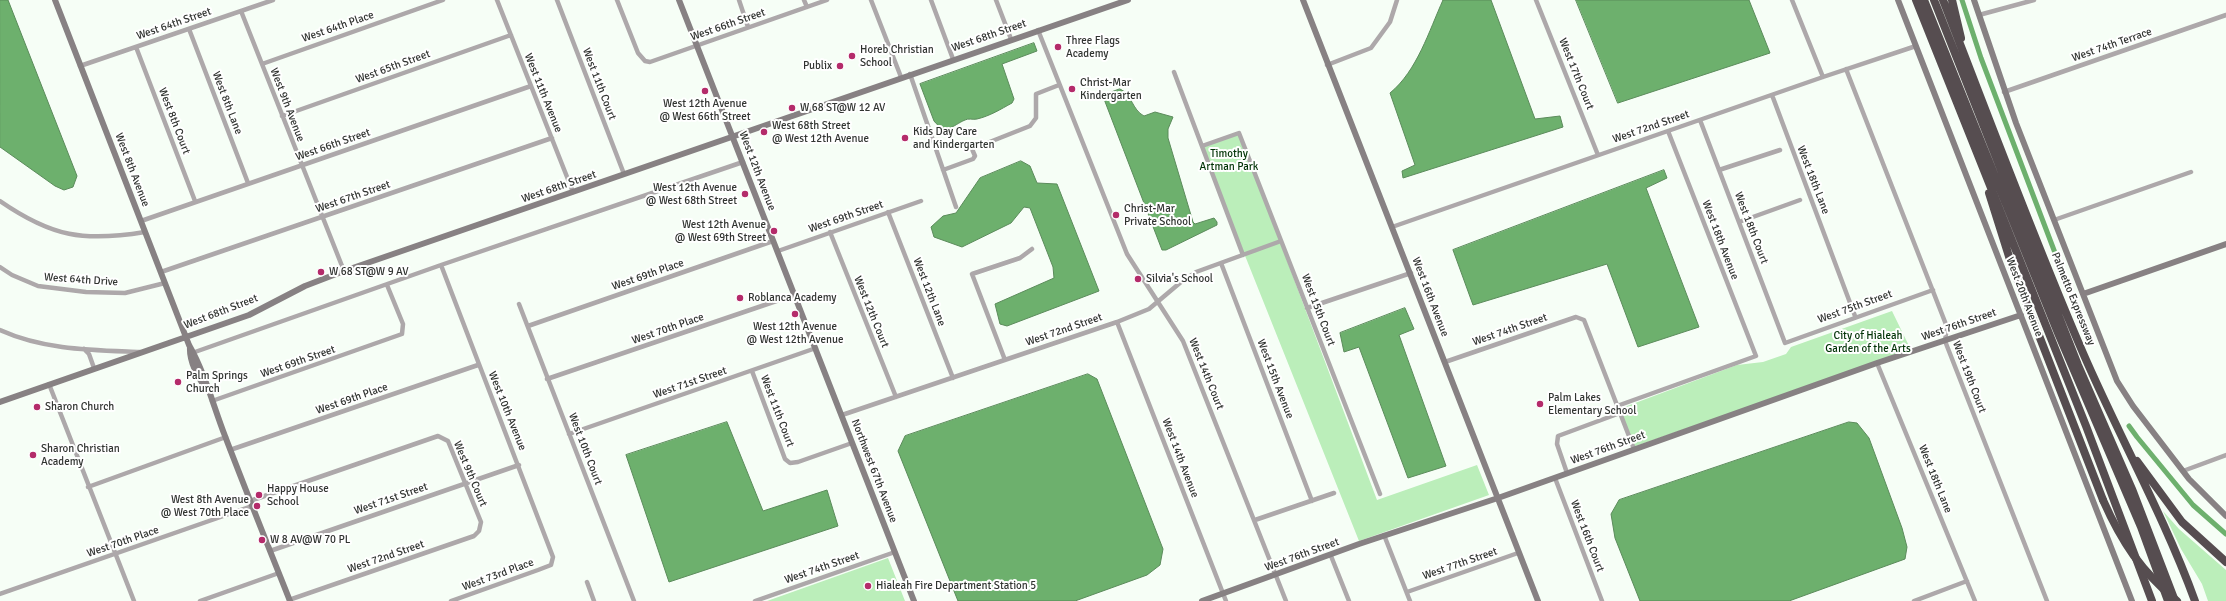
<!DOCTYPE html>
<html>
<head>
<meta charset="utf-8">
<style>
	body { margin:0 }
	canvas { display:block; background:#f6fef6 }
</style>
</head>
<body>
<canvas width="2226" height="601"></canvas>
<script>
const ctx = document.querySelector('canvas').getContext('2d');
ctx.lineJoin = 'round';
function fillPath(path, color) {
  ctx.fillStyle = color;
  ctx.fill(path, 'evenodd');
}
function strokePath(path, color, width, dash) {
  ctx.strokeStyle = color;
  ctx.lineWidth = width;
  ctx.lineCap = dash ? 'butt' : 'round';
  ctx.setLineDash(dash || []);
  ctx.stroke(path);
}
function write(font, color, halo, rows, align = 'center') {
  ctx.font = font + ' Signika,sans-serif';
  ctx.lineWidth = 4;
  ctx.setLineDash([]);
  ctx.textBaseline = 'middle';
  ctx.strokeStyle = halo;
  ctx.fillStyle = color;
  for (const [text, x, y, turn = 0] of rows) {
    ctx.save();
    ctx.translate(x, y);
    ctx.rotate((+turn || 0) * Math.PI / 180);
    ctx.textAlign = isNaN(turn) ? turn : align;
    if (halo) ctx.strokeText(text, 0, 0);
    ctx.fillText(text, 0, 0);
    ctx.restore();
  }
}
fillPath(new Path2D(`
	M 1239,133 L 1377,500 L 1477,465 L 1489,495 L 1359,541 L 1202,148 Z
	M 1892,311 L 1911,350 L 1633,447 L 1619,409 L 1737,365 L 1763,362 L 1786,354 L 1791,347 Z
	M 2163,511 L 2179,529 L 2226,570 L 2226,601 L 2208,601 L 2202,584 L 2181,549 Z
	M 888,558 L 905,601 L 767,601 Z`), '#bbeeba');
const water = new Path2D(`
	M 0,0 L 8,0 L 77,176 L 73,187 L 64,190 L 55,186 L 0,147 Z
	M 1443,0 L 1491,0 L 1535,119 L 1560,116 L 1563,127 L 1403,178 L 1402,171 L 1415,165 L 1390,93 C 1417,71 1429,31 1443,0 Z
	M 1576,0 L 1749,0 L 1770,53 L 1618,103 Z
	M 1034,43 L 1037,51 L 1002,64 L 1014,99 L 1012,103 C 1001,109 990,116 977,119 C 973,120 968,118 965,120 C 953,125 946,136 934,121 L 920,84 Z
	M 1120,89 C 1132,94 1132,110 1144,116 L 1155,112 L 1173,117 L 1168,129 L 1168,138 L 1193,222 L 1195,224 L 1214,218 L 1217,222 L 1217,225 L 1166,250 L 1162,250 L 1104,99 L 1104,95 Z
	M 1021,161 L 1030,166 L 1037,183 L 1057,184 L 1099,291 L 1007,326 L 1000,324 L 995,304 L 1054,278 L 1053,267 L 1030,208 L 1024,207 L 1011,223 L 962,247 L 934,237 L 931,227 L 943,216 L 956,213 L 980,178 Z
	M 1664,170 L 1667,178 L 1646,188 L 1699,327 L 1638,347 L 1607,264 L 1473,305 L 1453,250 Z
	M 1405,308 L 1414,329 L 1399,335 L 1446,466 L 1408,478 L 1359,347 L 1344,352 L 1340,333 Z
	M 1088,374 L 1097,379 L 1163,549 L 1160,565 L 1147,575 L 1075,601 L 958,601 L 898,451 L 905,436 Z
	M 727,422 L 763,511 L 827,490 L 838,526 L 669,582 L 626,455 Z
	M 1849,422 L 1857,423 L 1869,438 L 1902,528 L 1907,547 L 1905,559 L 1789,601 L 1640,601 L 1615,538 L 1611,514 L 1619,500 Z`);
fillPath(water, '#6db06d');
strokePath(water, '#5b8b5b', 1);
strokePath(new Path2D(`
	M 1962,0 L 1981,58 L 2068,287
	M 2129,426 L 2137,437 L 2193,505 L 2226,534`), '#6db06d', 5);
strokePath(new Path2D(`
	M 497,0 L 573,192
	M 557,0 L 624,174
	M 617,0 L 638,53 L 645,61 L 650,62 L 827,0
	M 739,0 L 748,27
	M 804,0 L 807,7
	M 871,0 L 901,77
	M 931,0 L 953,59
	M 996,0 L 1011,39
	M 1536,0 L 1598,155
	M 1792,0 L 1823,77
	M 241,11 L 344,271
	M 1979,15 L 2034,0
	M 189,29 L 248,183
	M 1038,30 L 1127,254 L 1183,341 L 1286,601
	M 136,47 L 195,201
	M 262,64 L 443,0
	M 1327,65 L 1371,48 L 1390,22 L 1397,0
	M 80,66 L 273,0
	M 1846,69 L 1947,327 L 1945,341 L 2047,601
	M 1174,72 L 1243,255
	M 910,74 L 956,207
	M 2004,92 L 2226,15
	M 1772,95 L 1855,316
	M 282,116 L 511,35
	M 1700,120 L 1785,343 L 1933,290
	M 1202,146 L 1239,133 L 1380,494
	M 943,170 L 973,159 L 975,156 L 972,149 L 1030,126 L 1036,118 L 1036,94 L 1059,85
	M 1719,170 L 1780,150
	M 0,201 C 52,237 84,242 145,232
	M 888,212 L 953,378
	M 2054,220 L 2191,172
	M 141,221 L 531,86
	M 1739,222 L 1800,200
	M 1392,227 L 1823,77 L 1916,46
	M 830,232 L 896,397
	M 778,251 L 921,201
	M 1221,263 L 1312,501
	M 441,265 L 553,557 L 551,565 L 538,570 L 451,601
	M 0,267 L 12,275 L 38,286 L 86,292 L 125,293 L 165,283
	M 161,272 L 552,138
	M 519,304 L 634,601
	M 1307,308 L 1411,273
	M 1117,322 L 1226,601
	M 528,326 L 773,241
	M 0,330 C 44,350 92,350 140,352
	M 84,349 L 89,354 L 94,368
	M 195,352 L 441,265 L 743,162
	M 1005,360 L 972,274 L 1020,258 L 1032,249
	M 1445,362 L 1576,317 L 1584,320 L 1634,449
	M 1877,363 L 1975,601
	M 752,371 L 785,459 L 790,463 L 798,462 L 852,443
	M 547,379 L 794,295
	M 49,384 L 134,601
	M 212,401 L 402,334 L 403,324 L 387,285
	M 1617,406 L 1756,356 L 1668,131
	M 842,415 L 1117,322 L 1149,309 L 1181,282 L 1196,272 L 1281,241
	M 569,434 L 816,348
	M 230,450 L 478,365
	M 2183,471 L 2226,455
	M 1567,473 L 1557,444 L 1558,436 L 1620,413
	M 1555,478 L 1602,601
	M 88,487 L 226,437
	M 250,501 L 438,436 L 448,441 L 481,522 L 479,531 L 474,536 L 289,600
	M 1255,520 L 1334,493
	M 1384,535 L 1410,601
	M 270,551 L 519,465
	M 1331,556 L 1349,601
	M 587,582 L 594,601
	M 1407,592 L 1518,553
	M 0,594 L 252,506
	M 200,601 L 279,573
	M 755,601 L 895,552
	M 1914,601 L 1967,581`), '#ada8aa', 4.5);
strokePath(new Path2D(`
	M 55,0 L 189,345 C 205,373 213,405 225,436 C 246,491 268,546 290,601
	M 679,0 L 914,601
	M 1303,0 L 1538,601
	M 1898,0 L 2132,601
	M 1974,0 L 2016,123 L 2117,381 L 2133,406 L 2189,479 L 2226,516
	M 2083,294 L 2226,244
	M 190,347 C 189,362 198,377 206,389
	M 0,402 L 249,315 L 305,286 L 344,271 L 1128,0
	M 1202,601 L 1359,544 L 1498,498 L 1877,363 L 2021,315`), '#878183', 6);
strokePath(new Path2D(`
	M 1916,0 L 2086,426 L 2152,601
	M 1924,0 L 2058,333 L 2141,527 L 2168,601
	M 1934,0 L 2078,365 L 2132,489 L 2175,601
	M 1943,0 C 1989,118 2033,237 2083,353 C 2119,436 2164,516 2195,601
	M 1952,0 L 1961,38
	M 1989,193 L 2012,266 L 2103,500
	M 2137,461 L 2182,522 L 2226,562`), '#564d50', 8);
strokePath(new Path2D(`
	M 2103,500 C 2122,543 2141,571 2177,601`), '#564d50', 8);
for (const [x, y, r, color] of [
	[1058,47,4,"#b42b6a"],
	[852,56,4,"#b42b6a"],
	[840,66,4,"#b42b6a"],
	[1072,89,4,"#b42b6a"],
	[705,91,4,"#b42b6a"],
	[792,108,4,"#b42b6a"],
	[764,132,4,"#b42b6a"],
	[905,138,4,"#b42b6a"],
	[745,194,4,"#b42b6a"],
	[1116,215,4,"#b42b6a"],
	[774,231,4,"#b42b6a"],
	[321,272,4,"#b42b6a"],
	[1138,279,4,"#b42b6a"],
	[740,298,4,"#b42b6a"],
	[795,314,4,"#b42b6a"],
	[178,382,4,"#b42b6a"],
	[1540,404,4,"#b42b6a"],
	[37,407,4,"#b42b6a"],
	[33,455,4,"#b42b6a"],
	[259,495,4,"#b42b6a"],
	[257,506,4,"#b42b6a"],
	[262,540,4,"#b42b6a"],
	[868,586,4,"#b42b6a"]
]) {
  const dot = new Path2D();
  dot.arc(x, y, r, 0, 2 * Math.PI);
  ctx.fillStyle = color;
  ctx.fill(dot);
  strokePath(dot, '#fff', 1.5);
}
write('11px', '#313431', '#fff', [
	["West 64th Street",174,24,-19],
	["West 66th Street",728,25,-19],
	["West 64th Place",338,27,-19],
	["West 68th Street",989,36,-19],
	["West 74th Terrace",2112,45,-19],
	["West 65th Street",393,67,-20],
	["West 17th Court",1576,74,68],
	["West 11th Court",599,84,69],
	["West 11th Avenue",543,93,68],
	["West 8th Lane",227,103,69],
	["West 9th Avenue",287,105,69],
	["West 8th Court",174,121,69],
	["West 72nd Street",1651,127,-19],
	["West 66th Street",333,145,-19],
	["West 8th Avenue",132,170,69],
	["West 12th Avenue",757,171,69],
	["West 18th Lane",1813,180,69],
	["West 68th Street",559,187,-19],
	["West 67th Street",353,197,-19],
	["West 69th Street",846,217,-19],
	["West 18th Court",1751,228,69],
	["West 18th Avenue",1720,240,69],
	["West 69th Place",648,275,-19],
	["West 64th Drive",81,280,4],
	["West 12th Lane",929,292,69],
	["West 16th Avenue",1430,297,69],
	["West 20th Avenue",2024,297,69],
	["Palmetto Expressway",2073,299,68],
	["West 75th Street",1855,307,-20],
	["West 15th Court",1318,310,69],
	["West 68th Street",221,312,-21],
	["West 12th Court",871,312,68],
	["West 76th Street",1959,325,-19],
	["West 70th Place",668,329,-19],
	["West 72nd Street",1064,330,-19],
	["West 74th Street",1510,330,-19],
	["West 69th Street",298,362,-19],
	["West 14th Court",1206,374,68],
	["West 19th Court",1969,377,69],
	["West 15th Avenue",1275,379,69],
	["West 71st Street",690,383,-19],
	["West 69th Place",352,399,-19],
	["West 10th Avenue",507,411,68],
	["West 11th Court",777,411,69],
	["West 76th Street",1608,448,-20],
	["West 10th Court",585,449,69],
	["West 14th Avenue",1180,458,69],
	["Northwest 67th Avenue",874,471,69],
	["West 9th Court",470,474,67],
	["West 18th Lane",1935,479,68],
	["West 71st Street",391,499,-19],
	["West 16th Court",1587,536,69],
	["West 70th Place",123,542,-19],
	["West 76th Street",1302,555,-20],
	["West 72nd Street",386,557,-19],
	["West 77th Street",1460,564,-19],
	["West 74th Street",822,568,-19],
	["West 73rd Place",498,575,-20]
]);
write('11px', '#313431', '#fff', [
	["Three Flags",1066,41],
	["Academy",1066,54],
	["Horeb Christian",860,50],
	["School",860,63],
	["Publix",832,66,"right"],
	["Christ-Mar",1080,83],
	["Kindergarten",1080,96],
	["West 12th Avenue",705,104,"center"],
	["@ West 66th Street",705,117,"center"],
	["W 68 ST@W 12 AV",800,108],
	["West 68th Street",772,126],
	["@ West 12th Avenue",772,139],
	["Kids Day Care",913,132],
	["and Kindergarten",913,145],
	["West 12th Avenue",737,188,"right"],
	["@ West 68th Street",737,201,"right"],
	["Christ-Mar",1124,209],
	["Private School",1124,222],
	["West 12th Avenue",766,225,"right"],
	["@ West 69th Street",766,238,"right"],
	["W 68 ST@W 9 AV",329,272],
	["Silvia's School",1146,279],
	["Roblanca Academy",748,298],
	["West 12th Avenue",795,327,"center"],
	["@ West 12th Avenue",795,340,"center"],
	["Palm Springs",186,376],
	["Church",186,389],
	["Palm Lakes",1548,398],
	["Elementary School",1548,411],
	["Sharon Church",45,407],
	["Sharon Christian",41,449],
	["Academy",41,462],
	["Happy House",267,489],
	["School",267,502],
	["West 8th Avenue",249,500,"right"],
	["@ West 70th Place",249,513,"right"],
	["W 8 AV@W 70 PL",270,540],
	["Hialeah Fire Department Station 5",876,586]
], 'left');
write('11px', '#013306', '#fff', [
	["Timothy",1229,154],
	["Artman Park",1229,167],
	["City of Hialeah",1868,336],
	["Garden of the Arts",1868,349]
]);
</script>
</body>
</html>
